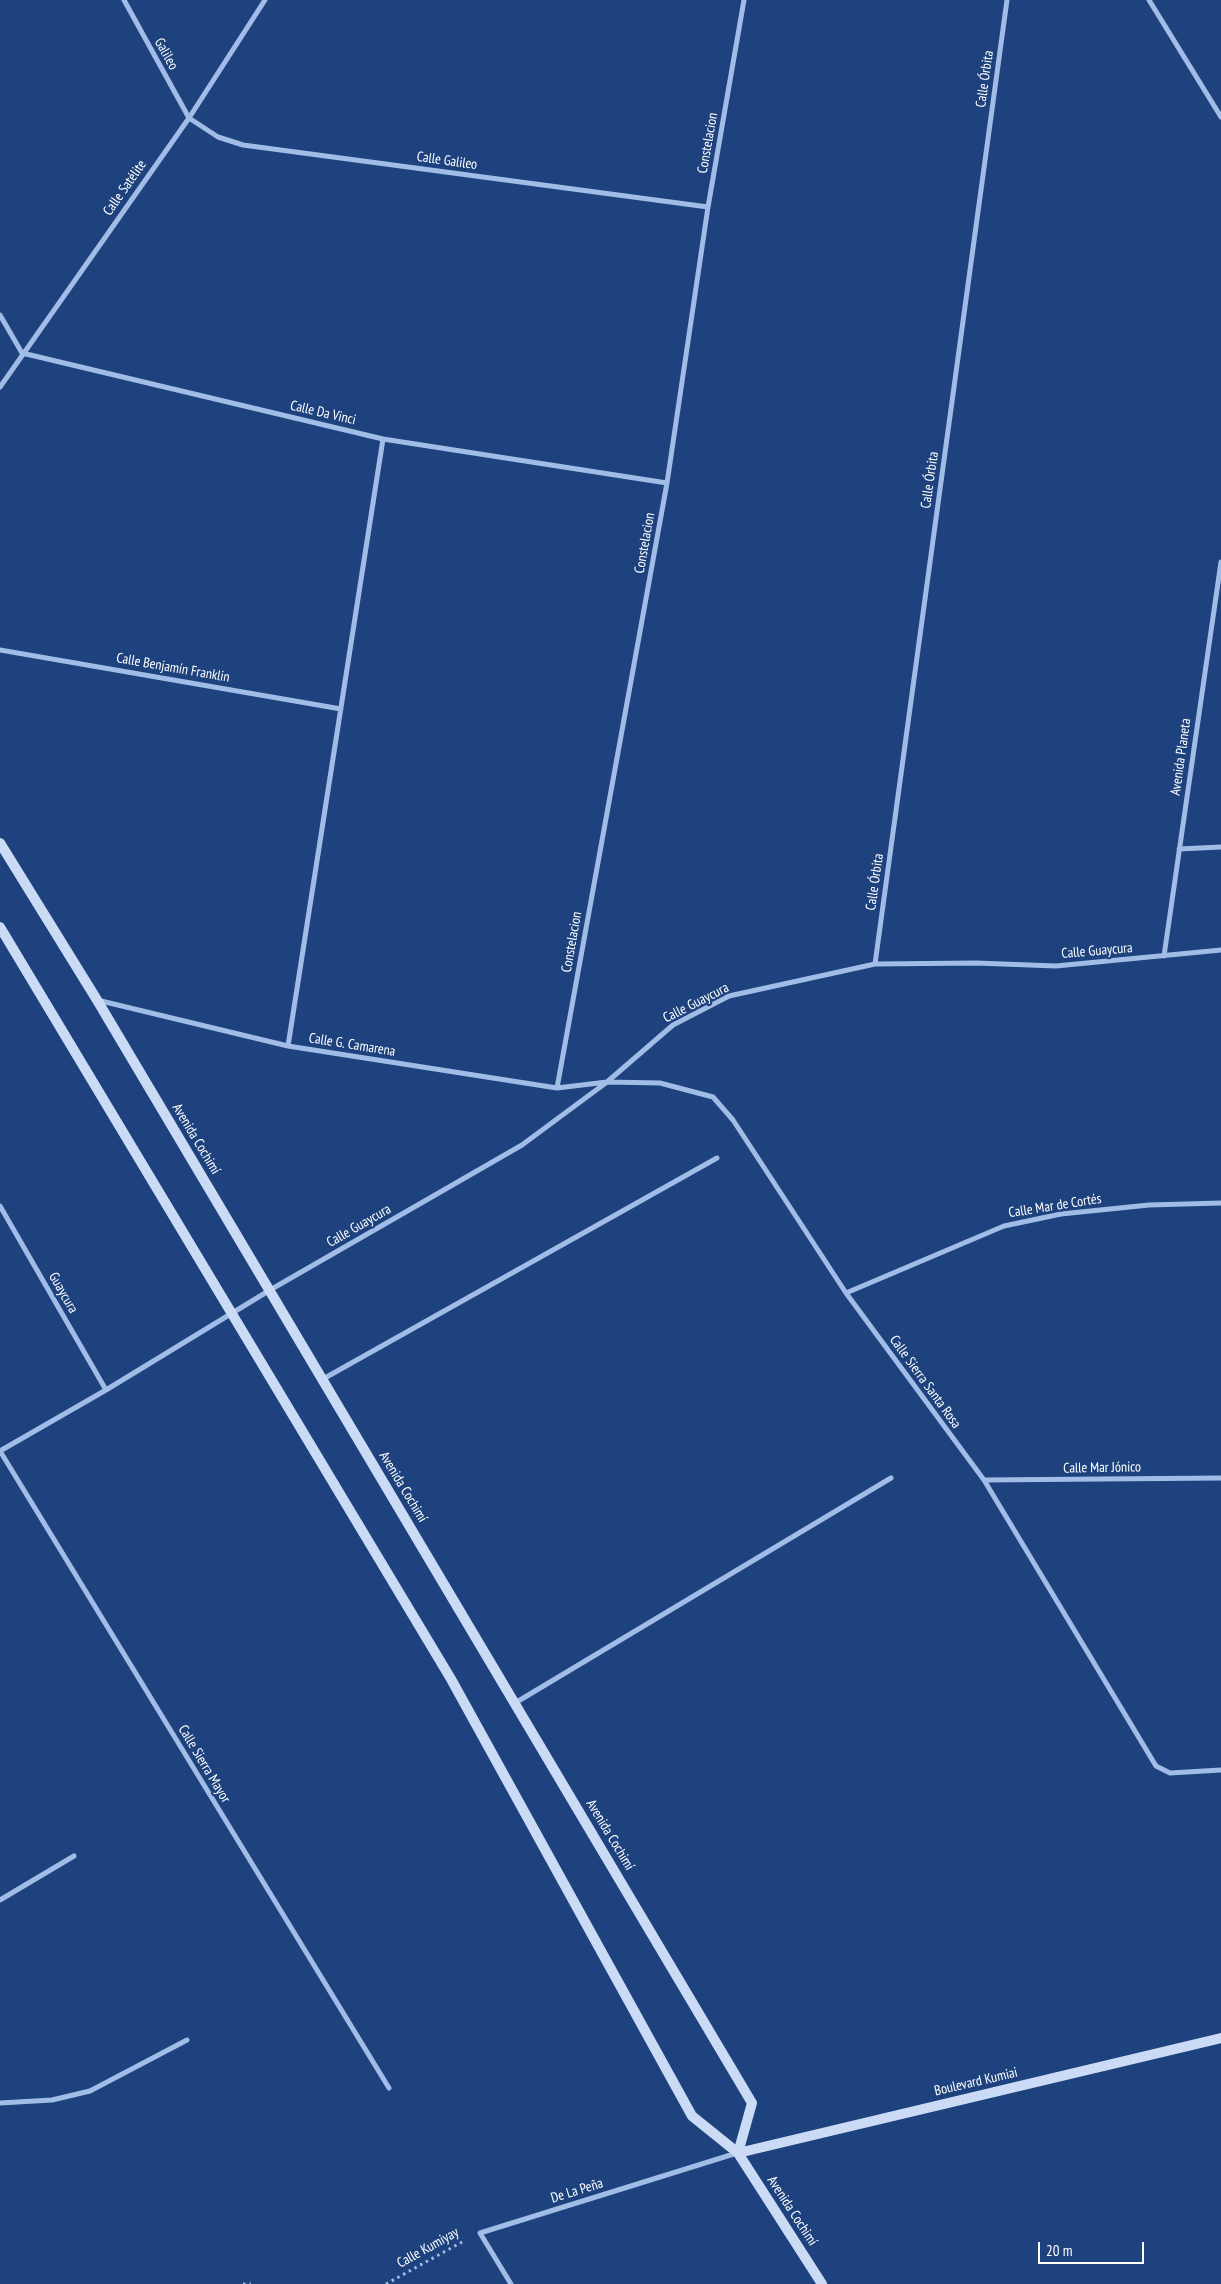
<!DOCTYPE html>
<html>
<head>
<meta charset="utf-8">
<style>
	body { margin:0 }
	#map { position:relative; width:1221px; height:2284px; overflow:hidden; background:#1e427d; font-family:"PT Sans Narrow",sans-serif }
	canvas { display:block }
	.scale { position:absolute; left:1038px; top:2242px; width:106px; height:22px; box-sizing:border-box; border:2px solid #fff; border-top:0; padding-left:6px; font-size:15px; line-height:18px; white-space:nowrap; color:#fff; -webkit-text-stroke:4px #1e427d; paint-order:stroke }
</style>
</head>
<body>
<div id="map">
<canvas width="1221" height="2284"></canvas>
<div class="scale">20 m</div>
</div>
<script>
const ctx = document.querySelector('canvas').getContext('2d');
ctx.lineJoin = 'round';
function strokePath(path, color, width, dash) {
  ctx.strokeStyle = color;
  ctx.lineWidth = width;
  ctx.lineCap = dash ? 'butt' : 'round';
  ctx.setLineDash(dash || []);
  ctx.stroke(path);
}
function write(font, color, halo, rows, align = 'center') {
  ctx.font = font + ' "PT Sans Narrow",sans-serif';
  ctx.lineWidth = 4.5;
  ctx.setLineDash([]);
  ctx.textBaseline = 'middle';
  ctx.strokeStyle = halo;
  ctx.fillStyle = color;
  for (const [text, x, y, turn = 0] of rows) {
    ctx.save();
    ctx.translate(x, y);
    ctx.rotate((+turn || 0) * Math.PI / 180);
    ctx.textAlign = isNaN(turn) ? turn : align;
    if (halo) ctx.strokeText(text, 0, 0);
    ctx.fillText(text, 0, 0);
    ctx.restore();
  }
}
strokePath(new Path2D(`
	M 243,2284 L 251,2284
	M 386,2284 L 462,2242`), '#a1bde7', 3, [2.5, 4]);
strokePath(new Path2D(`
	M 124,0 L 189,118 L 218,137 L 243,145 L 708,207
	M 1149,0 L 1221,117
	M 0,315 L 22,353 L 383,439 L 667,483
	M 0,387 L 189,118 L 265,0
	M 0,650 L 341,709
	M 1179,849 L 1221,847
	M 1164,956 L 1221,562
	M 875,964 L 1007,0
	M 97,1000 L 288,1046 L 557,1088 L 607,1082 L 660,1083 L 713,1097 L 733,1120 L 846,1293 L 984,1480 L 1156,1766 L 1170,1773 L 1221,1770
	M 288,1046 L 383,439
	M 557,1088 L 667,483 L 708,207 L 744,0
	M 0,1206 L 106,1390
	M 846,1293 L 1004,1226 L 1061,1214 L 1149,1205 L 1221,1203
	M 323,1379 L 717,1158
	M 0,1451 L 106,1390 L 270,1290 L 522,1145 L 607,1082 L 673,1025 L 729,996 L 875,964 L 976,963 L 1056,966 L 1221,950
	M 0,1451 L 389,2088
	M 984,1480 L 1221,1478
	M 515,1703 L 891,1478
	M 0,1900 L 74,1856
	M 0,2103 L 52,2100 L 90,2091 L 187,2040
	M 511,2284 L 480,2233 L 737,2153`), '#a1bde7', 5);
strokePath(new Path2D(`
	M 0,843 L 97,1000 L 752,2103 L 738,2153
	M 0,927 L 451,1679 L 692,2116 L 738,2153 L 822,2284
	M 738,2153 L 1221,2038`), '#cbdbf6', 10);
write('14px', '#fff', '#1e427d', [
	["Galileo",166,54,61],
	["Calle Órbita",985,79,-82],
	["Constelacion",708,143,-80],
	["Calle Galileo",447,161,8],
	["Calle Satélite",125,188,-55],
	["Calle Da Vinci",323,413,13],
	["Calle Órbita",930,480,-82],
	["Constelacion",645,543,-80],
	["Calle Benjamín Franklin",173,668,10],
	["Avenida Planeta",1181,757,-82],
	["Calle Órbita",875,882,-82],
	["Constelacion",572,942,-80],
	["Calle Guaycura",1097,951,-5],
	["Calle Guaycura",696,1003,-27],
	["Calle G. Camarena",352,1045,9],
	["Avenida Cochimí",196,1139,59],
	["Calle Mar de Cortés",1055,1206,-9],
	["Calle Guaycura",359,1226,-30],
	["Guaycura",63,1293,60],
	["Calle Sierra Santa Rosa",925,1382,54],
	["Calle Mar Jónico",1102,1468,-1],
	["Avenida Cochimí",403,1487,59],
	["Calle Sierra Mayor",204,1764,59],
	["Avenida Cochimí",610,1835,59],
	["Boulevard Kumiai",976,2082,-13],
	["De La Peña",577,2191,-17],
	["Avenida Cochimí",792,2211,57],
	["Calle Kumiyay",428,2248,-29]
]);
</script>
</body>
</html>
